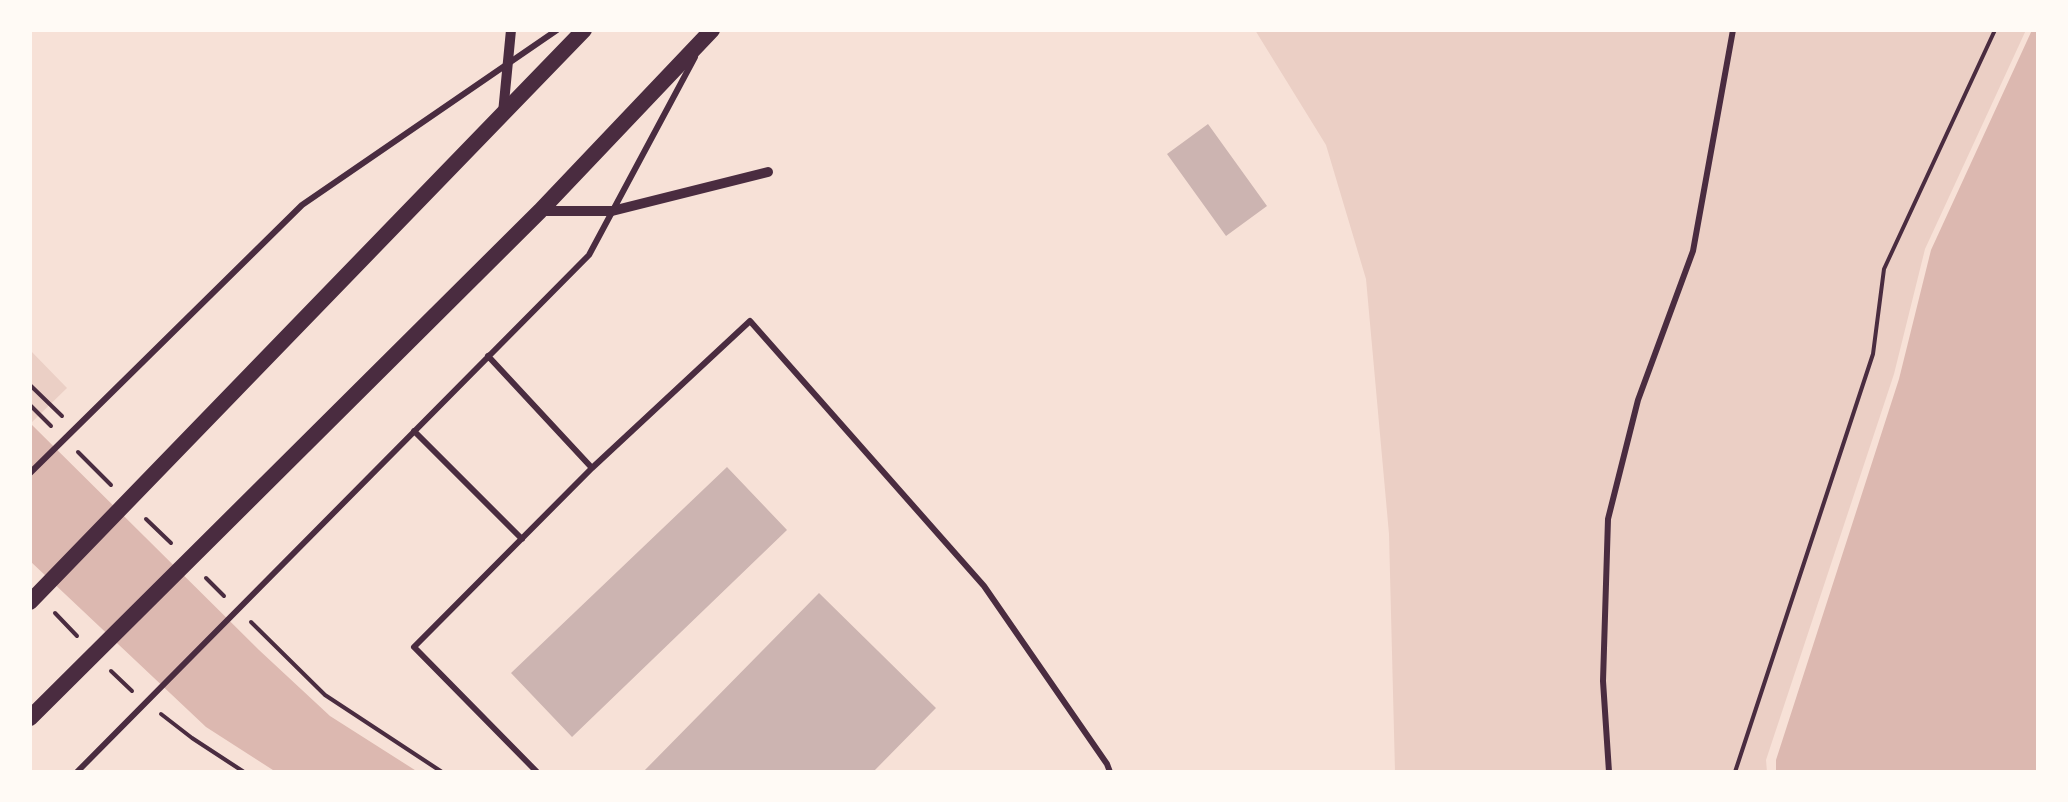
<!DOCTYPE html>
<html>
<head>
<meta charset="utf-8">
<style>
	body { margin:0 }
	#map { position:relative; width:2068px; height:802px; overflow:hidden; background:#f7e1d7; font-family:Spectral,serif }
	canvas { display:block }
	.frame { position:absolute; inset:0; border:32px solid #fffaf5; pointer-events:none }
</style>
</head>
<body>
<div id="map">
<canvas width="2068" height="802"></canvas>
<div class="frame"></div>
</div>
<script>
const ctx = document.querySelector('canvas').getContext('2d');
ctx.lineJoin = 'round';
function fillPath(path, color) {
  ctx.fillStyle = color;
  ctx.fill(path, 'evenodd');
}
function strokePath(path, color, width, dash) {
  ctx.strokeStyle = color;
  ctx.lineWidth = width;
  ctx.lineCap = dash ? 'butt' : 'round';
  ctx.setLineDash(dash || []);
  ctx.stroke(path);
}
fillPath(new Path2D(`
	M 1255,30 L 2026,30 L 1925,249 L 1894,374 L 1766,760 L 1767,772 L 1395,772 L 1389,534 L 1366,279 L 1326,145 Z
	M 30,350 L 67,388 L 30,424 Z`), '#ebcfc5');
fillPath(new Path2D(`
	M 2032,30 L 2038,30 L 2038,772 L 1776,772 L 1776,760 L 1899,379 L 1931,250 Z
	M 30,423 L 259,650 L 330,716 L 418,772 L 276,772 L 206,727 L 30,561 Z`), '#dcb8b0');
fillPath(new Path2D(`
	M 1208,124 L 1267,206 L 1226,236 L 1167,154 Z
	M 727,467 L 787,530 L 572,737 L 511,673 Z
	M 819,593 L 936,708 L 873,772 L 643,772 Z`), '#ccb4b1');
strokePath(new Path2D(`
	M 30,385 L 62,416
	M 30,405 L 51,426
	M 78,452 L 111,485
	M 146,519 L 171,543
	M 206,578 L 224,596
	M 55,613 L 77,636
	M 251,622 L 325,695 L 442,772
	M 111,671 L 132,691
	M 161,714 L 192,738 L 244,772
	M 1735,772 L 1873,354 L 1884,269 L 1995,30`), '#4a2c40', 4);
strokePath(new Path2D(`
	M 488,356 L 592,468
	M 414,431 L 522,539
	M 30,473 L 302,205 L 557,30
	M 77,772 L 589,255 L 695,57
	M 537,772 L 414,647 L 592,468 L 750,321 L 984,586 L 1107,764 L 1110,772
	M 1609,772 L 1603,681 L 1608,519 L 1638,400 L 1693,251 L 1733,30`), '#4a2c40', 6);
strokePath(new Path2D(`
	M 503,113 L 511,30
	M 540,211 L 612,211 L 768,172`), '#4a2c40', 10);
strokePath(new Path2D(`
	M 30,602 L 584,30
	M 30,718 L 540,211 L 712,30`), '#4a2c40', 16);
</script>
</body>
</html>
